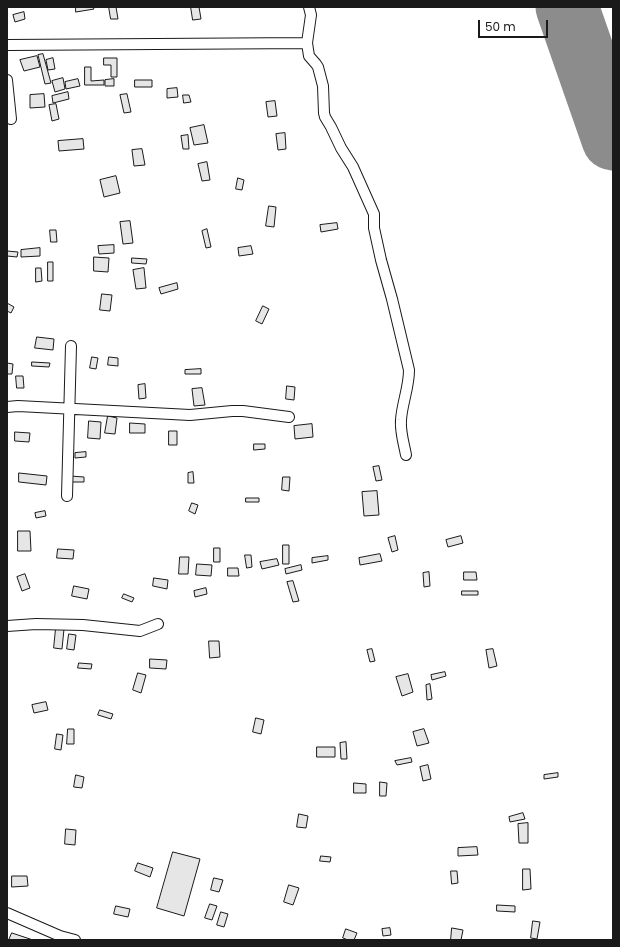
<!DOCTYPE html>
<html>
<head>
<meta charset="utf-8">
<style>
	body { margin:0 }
	#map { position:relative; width:620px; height:947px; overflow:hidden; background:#fff; font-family:Poppins,sans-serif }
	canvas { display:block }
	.frame { position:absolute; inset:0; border:8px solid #1a1a1a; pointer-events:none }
	.scale { position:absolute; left:478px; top:20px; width:70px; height:18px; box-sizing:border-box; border:2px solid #1a1a1a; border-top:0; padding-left:5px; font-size:12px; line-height:14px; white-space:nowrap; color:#1a1a1a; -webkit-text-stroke:3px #fff; paint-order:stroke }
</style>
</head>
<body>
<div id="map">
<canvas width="620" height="947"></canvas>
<div class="frame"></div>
<div class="scale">50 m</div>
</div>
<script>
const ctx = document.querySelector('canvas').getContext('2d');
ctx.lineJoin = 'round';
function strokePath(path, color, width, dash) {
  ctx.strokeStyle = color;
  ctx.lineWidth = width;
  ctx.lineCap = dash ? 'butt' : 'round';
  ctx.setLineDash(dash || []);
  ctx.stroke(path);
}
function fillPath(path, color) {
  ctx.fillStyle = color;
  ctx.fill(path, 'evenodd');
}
strokePath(new Path2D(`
	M 567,7 L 613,139`), '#8c8c8c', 63);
const building = new Path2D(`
	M 76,7 L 93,7 L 94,9 L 76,12 Z
	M 109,7 L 116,7 L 118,19 L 111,19 Z
	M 191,7 L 199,7 L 201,19 L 193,20 Z
	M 24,12 L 25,19 L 15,22 L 13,15 Z
	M 43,54 L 51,83 L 45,84 L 38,55 Z
	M 37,56 L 40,67 L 24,71 L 20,60 Z
	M 53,58 L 55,69 L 48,70 L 46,60 Z
	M 104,58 L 117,58 L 117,77 L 111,77 L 111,65 L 104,65 Z
	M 85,67 L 91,67 L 91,81 L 104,80 L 104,85 L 85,85 Z
	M 63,78 L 65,89 L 55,92 L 52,81 Z
	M 78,79 L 80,86 L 66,89 L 65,82 Z
	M 114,79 L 114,86 L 105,86 L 105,80 Z
	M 135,80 L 152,80 L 152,87 L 135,87 Z
	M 177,88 L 178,97 L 167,98 L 167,89 Z
	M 68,92 L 69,99 L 53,103 L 52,96 Z
	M 44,94 L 45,107 L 30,108 L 30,95 Z
	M 127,94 L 131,112 L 124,113 L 120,95 Z
	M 183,95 L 189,95 L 191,102 L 184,103 Z
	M 275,101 L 277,116 L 268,117 L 266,102 Z
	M 56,104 L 59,119 L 52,121 L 49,105 Z
	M 204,125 L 208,143 L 194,145 L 190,128 Z
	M 285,133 L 286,149 L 278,150 L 276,134 Z
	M 188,135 L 189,149 L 183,149 L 181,136 Z
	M 83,139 L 84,149 L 59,151 L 58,141 Z
	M 142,149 L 145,165 L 134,166 L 132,150 Z
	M 207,162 L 210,180 L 202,181 L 198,164 Z
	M 116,176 L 120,193 L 104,197 L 100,180 Z
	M 238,178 L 244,180 L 242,190 L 236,189 Z
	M 269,206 L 276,207 L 274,227 L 266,226 Z
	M 130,221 L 133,243 L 123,244 L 120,222 Z
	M 337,223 L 338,229 L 321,232 L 320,225 Z
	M 207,229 L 211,247 L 206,248 L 202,231 Z
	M 50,230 L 56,230 L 57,242 L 51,242 Z
	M 114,245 L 114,253 L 99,254 L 98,246 Z
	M 251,246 L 253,254 L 239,256 L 238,248 Z
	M 40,248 L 40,256 L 21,257 L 21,250 Z
	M 7,251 L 18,252 L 17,257 L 7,256 Z
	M 94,257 L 109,258 L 108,272 L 94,271 Z
	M 132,258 L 147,259 L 146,264 L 132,263 Z
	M 48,262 L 53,262 L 53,281 L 48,281 Z
	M 36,268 L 41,268 L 42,281 L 36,282 Z
	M 144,268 L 146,288 L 136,289 L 133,270 Z
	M 177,283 L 178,289 L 161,294 L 159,288 Z
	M 102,294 L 112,295 L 110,311 L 100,310 Z
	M 7,303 L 14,307 L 11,313 L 7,311 Z
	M 263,306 L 269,309 L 262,324 L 256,321 Z
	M 37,337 L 54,339 L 53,350 L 35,348 Z
	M 92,357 L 98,358 L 96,369 L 90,368 Z
	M 109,357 L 118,358 L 118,366 L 108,365 Z
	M 32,362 L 50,363 L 49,367 L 32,366 Z
	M 7,363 L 13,364 L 12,374 L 7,374 Z
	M 201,369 L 201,374 L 185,374 L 185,370 Z
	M 16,376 L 23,376 L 24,388 L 17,388 Z
	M 145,384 L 146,398 L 139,399 L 138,385 Z
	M 287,386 L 295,387 L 294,400 L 286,399 Z
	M 202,388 L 205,405 L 194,406 L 192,389 Z
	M 108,416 L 117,418 L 115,434 L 105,433 Z
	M 89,421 L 101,422 L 100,439 L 88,438 Z
	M 130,423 L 145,424 L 145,433 L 130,433 Z
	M 312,424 L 313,437 L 295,439 L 294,426 Z
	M 169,431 L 177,431 L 177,445 L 169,445 Z
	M 15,432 L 30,433 L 29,442 L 15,441 Z
	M 254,444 L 265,444 L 265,449 L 254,450 Z
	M 86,452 L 86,457 L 75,458 L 75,453 Z
	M 379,466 L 382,480 L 376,481 L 373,467 Z
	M 193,472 L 194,483 L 188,483 L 188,473 Z
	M 19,473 L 47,476 L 46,485 L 19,482 Z
	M 70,476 L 84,477 L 84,482 L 70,482 Z
	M 283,477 L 290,477 L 289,491 L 282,490 Z
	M 377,491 L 379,515 L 364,516 L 362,492 Z
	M 246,498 L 259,498 L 259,502 L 246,502 Z
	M 192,503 L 198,505 L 195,514 L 189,511 Z
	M 45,511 L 46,516 L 36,518 L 35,513 Z
	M 18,531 L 30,531 L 31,551 L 18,551 Z
	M 395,536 L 398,550 L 392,552 L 388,538 Z
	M 461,536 L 463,543 L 448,547 L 446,540 Z
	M 283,545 L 289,545 L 289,564 L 283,564 Z
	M 214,548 L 220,548 L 220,562 L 214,562 Z
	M 58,549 L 74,550 L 73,559 L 57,558 Z
	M 380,554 L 382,561 L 360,565 L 359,558 Z
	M 245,555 L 251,555 L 252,567 L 247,568 Z
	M 328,556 L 328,560 L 312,563 L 312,558 Z
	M 180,557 L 189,557 L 188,574 L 179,574 Z
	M 277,559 L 279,565 L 262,569 L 260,562 Z
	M 197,564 L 212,565 L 211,576 L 196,575 Z
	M 301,565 L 302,570 L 286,574 L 285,569 Z
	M 228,568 L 238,568 L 239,576 L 228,576 Z
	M 429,572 L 430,586 L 424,587 L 423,573 Z
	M 464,572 L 476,572 L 477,580 L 464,580 Z
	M 25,574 L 30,588 L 22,591 L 17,577 Z
	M 154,578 L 168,580 L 167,589 L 153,586 Z
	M 293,581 L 299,601 L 293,602 L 287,582 Z
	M 74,586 L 89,589 L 87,599 L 72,596 Z
	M 206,588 L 207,594 L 195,597 L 194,591 Z
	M 462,591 L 478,591 L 478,595 L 462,595 Z
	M 124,594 L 134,598 L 132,602 L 122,598 Z
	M 56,628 L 64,629 L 62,649 L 54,648 Z
	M 69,634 L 76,635 L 74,650 L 67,649 Z
	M 209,641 L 219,641 L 220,657 L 210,658 Z
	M 372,649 L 375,661 L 370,662 L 367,650 Z
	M 493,649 L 497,666 L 489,668 L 486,650 Z
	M 150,659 L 167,660 L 166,669 L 150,668 Z
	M 79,663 L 92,664 L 91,669 L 78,668 Z
	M 445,672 L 446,676 L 432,680 L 431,675 Z
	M 138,673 L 146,675 L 141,693 L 133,690 Z
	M 408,674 L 413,692 L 402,696 L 396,677 Z
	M 430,684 L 432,699 L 427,700 L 426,685 Z
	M 46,702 L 48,710 L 34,713 L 32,705 Z
	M 100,710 L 113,714 L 111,719 L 98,715 Z
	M 256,718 L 264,720 L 261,734 L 253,732 Z
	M 68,729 L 74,729 L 74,744 L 67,744 Z
	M 424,729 L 429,743 L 417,746 L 413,732 Z
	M 57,734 L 63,735 L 61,750 L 55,749 Z
	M 346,742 L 347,759 L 341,759 L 340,743 Z
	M 317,747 L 335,747 L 335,757 L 317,757 Z
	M 411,758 L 412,762 L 397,765 L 395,761 Z
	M 428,765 L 431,779 L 423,781 L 420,767 Z
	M 558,773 L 558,777 L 544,779 L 544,775 Z
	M 76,775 L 84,777 L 82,788 L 74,787 Z
	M 380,782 L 387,783 L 386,796 L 380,796 Z
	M 354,783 L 366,784 L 366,793 L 354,793 Z
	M 523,813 L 525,819 L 510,822 L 509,817 Z
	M 299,814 L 308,816 L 306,828 L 297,827 Z
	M 528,823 L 528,843 L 519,843 L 518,824 Z
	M 66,829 L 76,830 L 75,845 L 65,844 Z
	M 477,847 L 478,855 L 458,856 L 458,848 Z
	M 173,852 L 200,859 L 184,916 L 157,908 Z
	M 321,856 L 331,857 L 330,862 L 320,861 Z
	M 138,863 L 153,868 L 150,877 L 135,871 Z
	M 523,869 L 530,869 L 531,889 L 523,890 Z
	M 451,871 L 457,871 L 458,883 L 452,884 Z
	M 12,876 L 27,876 L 28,886 L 12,887 Z
	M 214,878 L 223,880 L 219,892 L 211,890 Z
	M 289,885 L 299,888 L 293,905 L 284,902 Z
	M 210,904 L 217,906 L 212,920 L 205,918 Z
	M 497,905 L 515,906 L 515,912 L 497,911 Z
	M 116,906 L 130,909 L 128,917 L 114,914 Z
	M 221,912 L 228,914 L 224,927 L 217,925 Z
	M 533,921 L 540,922 L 537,939 L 531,938 Z
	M 390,928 L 391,935 L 383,936 L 382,929 Z
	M 452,928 L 463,930 L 461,940 L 451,940 Z
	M 346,929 L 357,933 L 354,940 L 348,940 L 343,938 Z
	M 12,933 L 33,940 L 9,940 Z`);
fillPath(building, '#e6e6e6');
strokePath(building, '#1a1a1a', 1);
const minor = new Path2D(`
	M 309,7 L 311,15 L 307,43 L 309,56 L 316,64 L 318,67 L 323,86 L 324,113 L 325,117 L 331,127 L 341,148 L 353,167 L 374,214 L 374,228 L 381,260 L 392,299 L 409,370 C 409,388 402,403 401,420 C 400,432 404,444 406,455
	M 7,45 L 307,43
	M 7,80 L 11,119
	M 7,407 L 18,406 L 190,415 L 232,411 L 243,411 L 289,417
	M 67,496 L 71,346
	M 7,626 L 36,624 L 83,625 L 140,631 L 158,624
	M 7,913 L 60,936 L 75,940`);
strokePath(minor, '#1a1a1a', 12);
strokePath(minor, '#fff', 10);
</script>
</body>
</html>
